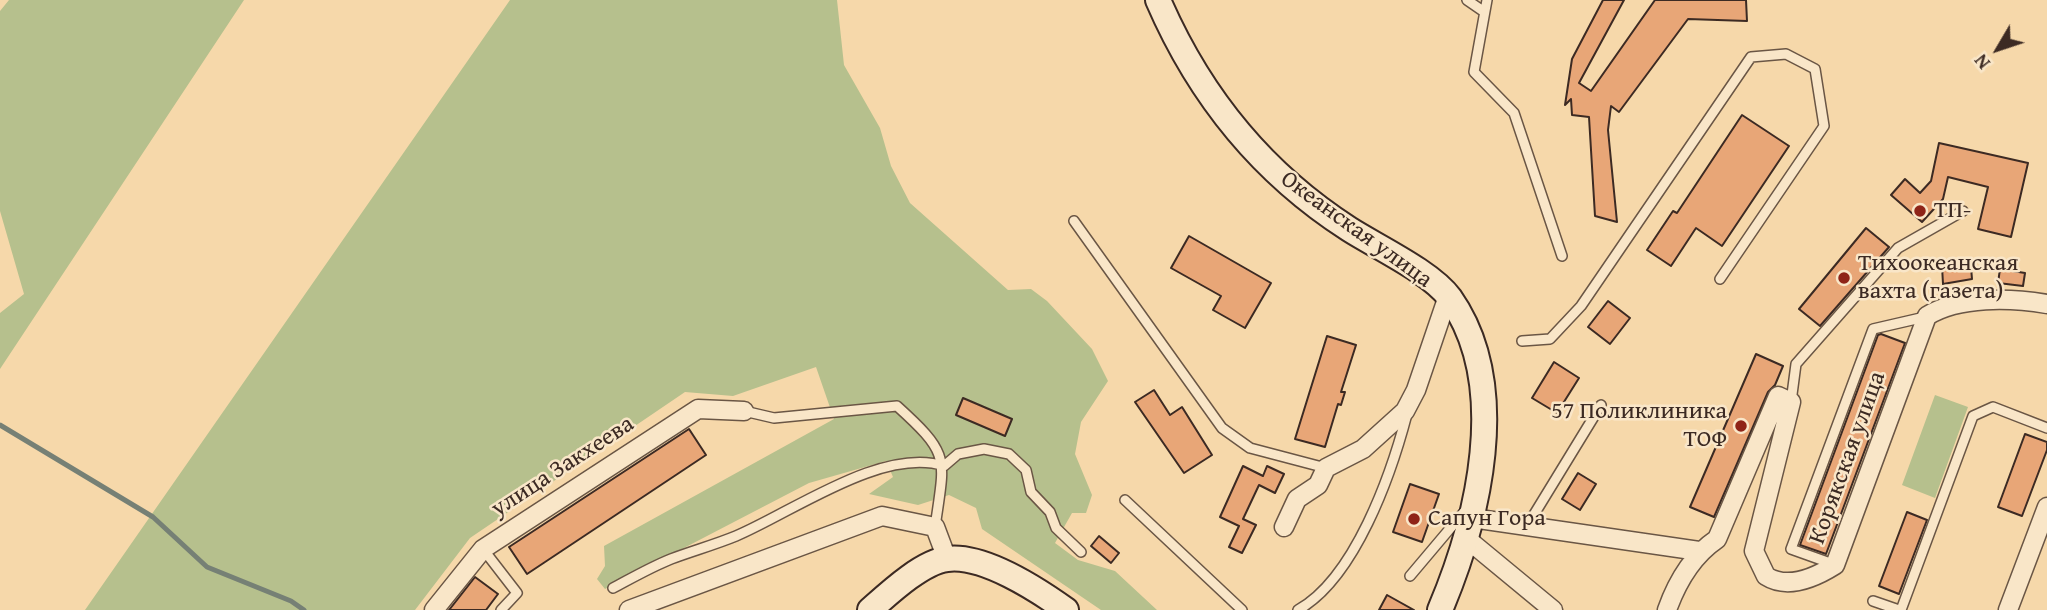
<!DOCTYPE html>
<html>
<head>
<meta charset="utf-8">
<style>
	body { margin:0 }
	#map { position:relative; width:2047px; height:610px; overflow:hidden; background:#f6d8aa; font-family:"Gentium Book Plus",serif }
	canvas { display:block }
	.north { position:absolute; left:1963px; top:14px; width:70px; height:70px; -webkit-text-stroke:5px #f9e6c8; paint-order:stroke; rotate:231deg; font-size:19px; font-weight:700; line-height:28px; text-align:center; color:#3c2a23 }
	.north::after { content:''; display:block; margin:auto; width:24px; height:32px; background:#3c2a23; clip-path:polygon(50% 0,100% 100%,50% 72%,0 100%) }
</style>
</head>
<body>
<div id="map">
<canvas width="2047" height="610"></canvas>
<div class="north">N</div>
</div>
<script>
const ctx = document.querySelector('canvas').getContext('2d');
ctx.lineJoin = 'round';
function fillPath(path, color) {
  ctx.fillStyle = color;
  ctx.fill(path, 'evenodd');
}
function strokePath(path, color, width, dash) {
  ctx.strokeStyle = color;
  ctx.lineWidth = width;
  ctx.lineCap = dash ? 'butt' : 'round';
  ctx.setLineDash(dash || []);
  ctx.stroke(path);
}
function write(font, color, halo, rows, align = 'center') {
  ctx.font = font + ' "Gentium Book Plus",serif';
  ctx.lineWidth = 5;
  ctx.setLineDash([]);
  ctx.textBaseline = 'middle';
  ctx.strokeStyle = halo;
  ctx.fillStyle = color;
  for (const [text, x, y, turn = 0] of rows) {
    ctx.save();
    ctx.translate(x, y);
    ctx.rotate((+turn || 0) * Math.PI / 180);
    ctx.textAlign = isNaN(turn) ? turn : align;
    if (halo) ctx.strokeText(text, 0, 0);
    ctx.fillText(text, 0, 0);
    ctx.restore();
  }
}
fillPath(new Path2D(`
	M 9,0 L 244,0 L 0,369 L 0,313 L 24,294 L 0,211 L 0,11 Z
	M 510,0 L 837,0 L 844,65 L 880,128 L 891,166 L 910,203 L 1008,290 L 1031,289 L 1047,301 L 1092,349 L 1108,381 L 1081,422 L 1075,454 L 1092,495 L 1086,513 L 1072,513 L 1055,543 L 1078,560 L 1115,571 L 1157,610 L 1101,610 L 982,529 L 976,508 L 949,495 L 918,505 L 869,494 L 893,477 L 886,461 L 809,483 L 605,589 L 597,579 L 605,566 L 604,546 L 834,419 L 816,367 L 733,396 L 685,392 L 470,538 L 415,610 L 85,610 Z
	M 1935,395 L 1968,407 L 1935,498 L 1902,485 Z`), '#b6c08d');
strokePath(new Path2D(`
	M 0,425 L 153,517 L 207,567 L 291,601 L 304,610`), '#768075', 5);
const building = new Path2D(`
	M 1603,0 L 1624,0 L 1579,83 L 1591,91 L 1655,0 L 1746,0 L 1747,21 L 1688,19 L 1619,112 L 1611,106 L 1608,130 L 1617,222 L 1595,216 L 1589,117 L 1572,115 L 1571,99 L 1565,105 L 1572,59 Z
	M 1742,115 L 1789,146 L 1722,246 L 1696,228 L 1671,266 L 1647,250 L 1673,211 L 1677,213 Z
	M 1939,143 L 2028,163 L 2011,237 L 1978,229 L 1988,187 L 1948,177 L 1943,199 L 1922,222 L 1891,195 L 1905,179 L 1920,193 L 1931,181 Z
	M 1866,228 L 1889,247 L 1820,326 L 1799,309 Z
	M 1189,236 L 1271,283 L 1245,328 L 1213,310 L 1221,296 L 1171,268 Z
	M 1942,266 L 1971,267 L 1972,279 L 1943,284 Z
	M 2000,269 L 2025,273 L 2023,286 L 1998,283 Z
	M 1608,301 L 1630,318 L 1610,344 L 1588,327 Z
	M 1881,334 L 1905,343 L 1826,554 L 1800,545 L 1878,335 Z
	M 1327,336 L 1356,345 L 1341,392 L 1345,392 L 1341,405 L 1338,404 L 1325,447 L 1295,439 Z
	M 1756,354 L 1783,366 L 1775,385 L 1768,392 L 1714,517 L 1690,507 Z
	M 1554,362 L 1579,378 L 1557,413 L 1532,398 Z
	M 1154,390 L 1170,415 L 1182,407 L 1212,455 L 1184,473 L 1135,402 Z
	M 963,398 L 1012,419 L 1005,436 L 956,415 Z
	M 689,429 L 706,455 L 527,574 L 509,547 Z
	M 2025,434 L 2047,442 L 2047,450 L 2022,516 L 1998,507 Z
	M 1243,466 L 1263,476 L 1267,466 L 1284,474 L 1275,493 L 1259,485 L 1243,519 L 1256,525 L 1242,553 L 1229,547 L 1239,526 L 1220,517 Z
	M 1578,473 L 1596,484 L 1580,510 L 1562,499 Z
	M 1410,484 L 1439,494 L 1422,542 L 1393,532 Z
	M 1907,512 L 1927,520 L 1899,594 L 1879,586 Z
	M 1099,536 L 1119,553 L 1111,563 L 1091,546 Z
	M 475,577 L 498,594 L 486,610 L 449,610 Z
	M 1387,595 L 1414,610 L 1379,610 Z`);
fillPath(building, '#e8a677');
strokePath(building, '#3c2a23', 2);
const service = new Path2D(`
	M 1467,0 L 1483,11
	M 1487,0 L 1474,72 L 1514,113 L 1562,256
	M 1074,221 L 1222,428 L 1250,448 L 1326,468
	M 1522,341 L 1550,339 L 1581,306 L 1751,57 L 1786,54 L 1815,69 L 1824,126 L 1720,279
	M 1791,402 L 1796,364 L 1898,248 L 1963,211
	M 744,411 L 774,418 L 897,406 C 951,455 945,457 935,527
	M 1125,500 L 1242,610
	M 1527,526 L 1601,405
	M 483,549 L 517,593 L 501,610
	M 1833,564 L 1791,549 L 1873,329 L 1925,317
	M 1410,576 L 1464,512
	M 613,588 C 632,578 651,567 671,559 C 692,551 714,545 736,536 C 791,513 883,446 944,466 L 958,454 L 984,449 L 1009,454 L 1026,470 L 1031,492 L 1050,512 L 1056,528 L 1081,552
	M 1873,601 L 1899,610
	M 1298,610 C 1355,578 1391,475 1407,414
	M 1901,610 L 1973,416 L 1993,407 L 2047,428`);
const minor = new Path2D(`
	M 1472,518 L 1699,551
	M 1284,527 L 1297,499 L 1318,485 L 1326,468 L 1363,449 L 1405,411 L 1416,390 L 1448,296
	M 1467,539 L 1553,610
	M 434,610 L 483,549 L 698,409 L 744,411
	M 629,610 L 882,516 L 935,527 L 947,559
	M 1667,610 C 1677,582 1692,556 1717,539 L 1778,396 L 1791,402 L 1754,551 L 1766,576 C 1788,590 1816,577 1835,565 L 1927,316 C 1959,296 2011,298 2047,304
	M 2008,610 L 2047,507`);
const secondary = new Path2D(`
	M 1158,0 C 1199,95 1262,173 1349,229 C 1377,247 1431,272 1450,298 C 1512,386 1478,520 1440,610
	M 870,610 C 888,594 922,562 947,559 C 983,554 1038,590 1066,610`);
strokePath(service, '#6a5645', 12);
strokePath(minor, '#6a5645', 21);
strokePath(secondary, '#3c2a23', 28);
strokePath(service, '#f9e6c8', 9);
strokePath(minor, '#f9e6c8', 18);
strokePath(secondary, '#f9e6c8', 24);
for (const [x, y, r, color] of [
	[1920,211,7,"#8f2418"],
	[1844,278,7,"#8f2418"],
	[1741,426,7,"#8f2418"],
	[1414,519,7,"#8f2418"]
]) {
  const dot = new Path2D();
  dot.arc(x, y, r, 0, 2 * Math.PI);
  ctx.fillStyle = color;
  ctx.fill(dot);
  strokePath(dot, '#f9e6c8', 2.5);
}
write('24px', '#3c2a23', '#f9e6c8', [
	["ТП-",1934,211],
	["Тихоокеанская",1858,264],
	["вахта (газета)",1858,292],
	["57 Поликлиника",1727,412,"right"],
	["ТОФ",1727,440,"right"],
	["Сапун Гора",1428,519]
], 'left');
write('24px', '#3c2a23', '#f9e6c8', [
	["Океанская улица",1356,230,36],
	["Корякская улица",1848,458,-70],
	["улица Закхеева",563,467,-33]
]);
</script>
</body>
</html>
